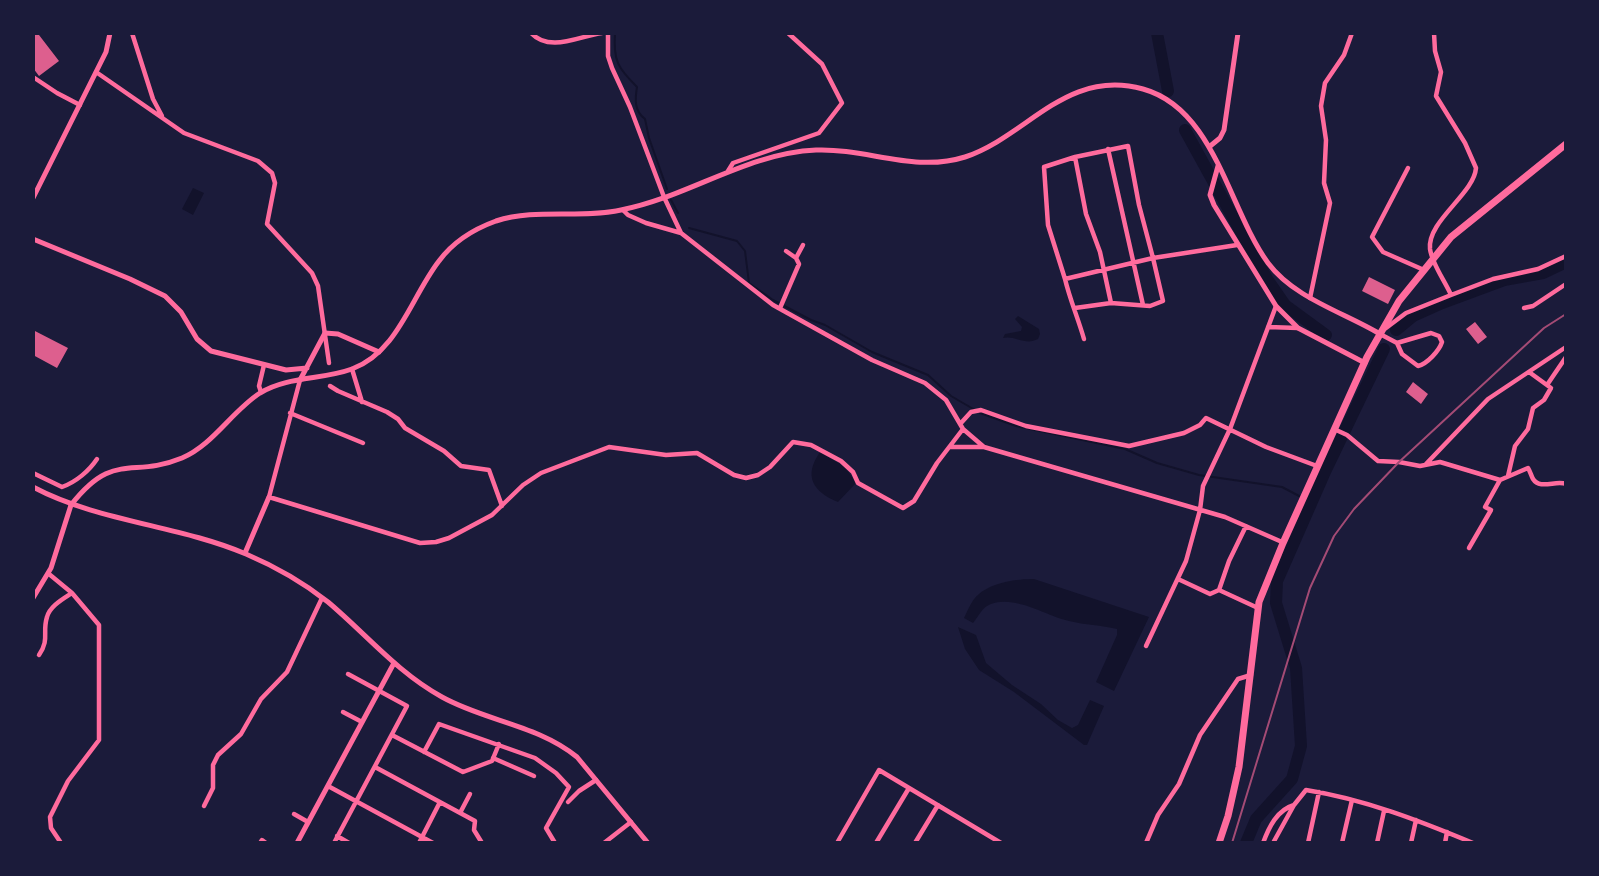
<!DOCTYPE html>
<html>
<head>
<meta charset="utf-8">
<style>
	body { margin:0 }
	#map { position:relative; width:1599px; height:876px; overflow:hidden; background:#1b1b3a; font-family:Roboto,sans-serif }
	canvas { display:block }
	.frame { position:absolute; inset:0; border:35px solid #1b1b3a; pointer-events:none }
</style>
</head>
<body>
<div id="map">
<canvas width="1599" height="876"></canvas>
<div class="frame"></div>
</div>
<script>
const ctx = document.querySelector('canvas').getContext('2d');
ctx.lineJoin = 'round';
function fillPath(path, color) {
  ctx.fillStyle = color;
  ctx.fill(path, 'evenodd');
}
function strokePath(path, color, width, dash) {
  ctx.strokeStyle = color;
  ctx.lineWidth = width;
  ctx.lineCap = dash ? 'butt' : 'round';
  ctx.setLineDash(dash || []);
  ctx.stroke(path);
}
fillPath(new Path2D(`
	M 193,188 L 204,193 L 193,215 L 182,209 Z
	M 1018,316 L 1039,329 L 1040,334 L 1038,339 C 1025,346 1015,335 1003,338 L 1005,334 L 1021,331 L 1022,327 L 1015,319 Z
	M 820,452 L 845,467 L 856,483 L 838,502 C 813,492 803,476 820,452 Z
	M 1034,579 L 1149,617 L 1114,691 L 1096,682 L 1117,635 L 1117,629 C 1101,625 1085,625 1069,621 C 1046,616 1016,595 991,604 C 982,607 979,616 973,623 L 964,618 C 968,610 972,599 979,594 C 993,582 1017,579 1034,579 Z
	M 958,627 L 976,635 L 986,663 L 1012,685 L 1041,704 L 1058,720 L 1072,728 L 1078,725 L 1090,700 L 1104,706 L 1087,745 L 1084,745 L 1014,692 L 979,670 L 965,649 Z`), '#12122b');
strokePath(new Path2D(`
	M 615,33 C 613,61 618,68 637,87 C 635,99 634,111 645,119 L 649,138 L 667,189
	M 671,200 L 678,213
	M 689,228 L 737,241 L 745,251 L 749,283 L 773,300 L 811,320 L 825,325 L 872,352 L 928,375 L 951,396 L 975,410
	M 980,413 L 1016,426 L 1125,449 L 1157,463 L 1199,475 L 1282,487 L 1301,497
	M 1306,500 L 1311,503`), '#12122b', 2);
strokePath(new Path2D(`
	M 1157,33 L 1168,91
	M 1185,130 L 1267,279 L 1285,305 L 1326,335
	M 1396,330 L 1413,316 L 1442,303 L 1504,280 L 1543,273 L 1566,262
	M 1246,843 L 1256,819 L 1292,779 L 1301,746 L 1296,668 L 1276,603 L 1277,581 L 1324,474 L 1384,349`), '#12122b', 12);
fillPath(new Path2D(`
	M 33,33 L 41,33 L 39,35 L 59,61 L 39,76 L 33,68 Z
	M 1369,277 L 1395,290 L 1388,304 L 1362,291 Z
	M 1475,322 L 1487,337 L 1478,344 L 1466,329 Z
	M 33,330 L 68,348 L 57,368 L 33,355 Z
	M 1413,382 L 1428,394 L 1421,404 L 1406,392 Z`), '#dd5f8e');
strokePath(new Path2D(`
	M 132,33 L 153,99 L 162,116
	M 531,33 C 550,53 579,36 602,33
	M 608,33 L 608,56 L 612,68 L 630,107 L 664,197 L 681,233
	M 1434,33 L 1435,51 L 1441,72 L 1436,96 L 1465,143 L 1476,168 C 1474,194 1427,221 1430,249 C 1432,264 1445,281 1451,295
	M 96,72 L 184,133 L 258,161 L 272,173 L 275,183 L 267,224 L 312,273 L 318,286 L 329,363
	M 33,77 L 57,93 L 80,105
	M 1108,149 L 1143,305
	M 1075,157 L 1086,214 L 1100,252 L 1111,303
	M 1408,168 L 1372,237 L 1383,252 L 1424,270
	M 728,171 L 733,163 L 819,133 L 842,103 L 822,64 L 788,33
	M 623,210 L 628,215 L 646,223 L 681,233 L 773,305 L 872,360 L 925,383 L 946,400 L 963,429 L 984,447 L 1225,517 L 1282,542
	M 796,258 L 803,245
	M 1065,279 C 1070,300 1078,318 1084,339
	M 1310,298 L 1330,203 L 1324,183 L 1326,140 L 1321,106 L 1325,83 L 1344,55 L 1352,33
	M 780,308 L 799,264 L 796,258 L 786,251
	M 1075,308 L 1111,303 L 1150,306 L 1163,301 L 1153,258 L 1139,205 L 1128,146 L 1075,157 L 1044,167 L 1048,225 L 1065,279 L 1153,258 L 1237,245
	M 1524,308 L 1533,306 L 1566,284
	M 1268,327 L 1298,328
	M 1386,328 L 1406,313 L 1451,295 L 1493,279 L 1538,269 L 1566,256
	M 1380,334 L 1397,343 L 1402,354 L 1418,366 C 1427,364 1439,351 1442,342 L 1439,336 L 1431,333 L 1397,343
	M 352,369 L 362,402
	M 300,380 L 269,497 L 420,543 L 436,542 L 449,538 L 492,515 L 523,485 L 541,473 L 609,447 L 666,455 L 697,453 L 734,475 L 746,478 L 758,475 L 770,467 L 793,442 L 811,445 L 841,461 L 853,472 L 858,483 L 903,508 L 914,501 L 937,463 L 963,429
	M 1547,385 L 1566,357
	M 330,386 L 338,391 L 387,412 L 398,419 L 405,428 L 444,451 L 461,466 L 489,470 L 502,506
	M 261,392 L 259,386 L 264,365
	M 290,413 L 363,443
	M 961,423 L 971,412 L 981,410 L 1026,426 L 1129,446 L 1184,433 L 1200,425 L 1206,418 L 1266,447 L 1317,466
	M 1334,429 L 1347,435 L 1378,461 L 1399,462 L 1420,466 L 1440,462 L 1500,480 L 1528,468 C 1530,471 1531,475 1533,479 C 1540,490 1556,480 1566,484
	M 950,447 L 983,447
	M 1426,464 L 1488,399 L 1566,347
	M 33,473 L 62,487 C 76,482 89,471 97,459
	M 1508,476 L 1515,446 L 1528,429 L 1533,408 L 1544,400 L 1551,388 L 1529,372
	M 1469,548 L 1491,510 L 1485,507 L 1500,480
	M 49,574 L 72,593 L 99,625 L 99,740 L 68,781 L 50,817 L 51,828 L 61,843
	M 1178,579 L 1210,594 L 1219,590 L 1229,561 L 1246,526
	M 1219,590 L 1258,608
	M 1146,646 L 1186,561 L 1200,510 L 1203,486 L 1230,429 L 1276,306
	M 39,655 C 50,639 42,633 47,617 C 50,606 63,599 72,593
	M 343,712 L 362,722
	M 392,735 L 463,772 L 492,761 L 499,744
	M 424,752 L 439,724 L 535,758 L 556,773 L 569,787 L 546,828 L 555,843
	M 493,758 L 534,776
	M 375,767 L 475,821 L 474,830 L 482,843
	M 328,786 L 433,843
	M 568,802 L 579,791 L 596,780
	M 204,806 L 213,788 L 213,765 L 218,755 L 241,734 L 261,699 L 287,672 L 322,598
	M 460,813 L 470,794
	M 294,814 L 308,822
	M 337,836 L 349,843
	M 260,843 L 262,840 L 266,843
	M 334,843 L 407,706 L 348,674
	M 419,843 L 440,802
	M 604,843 L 631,822
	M 837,843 L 879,770 L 1001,843
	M 876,843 L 909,788
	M 915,843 L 938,805
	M 1146,843 L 1158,815 L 1179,784 L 1200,735 L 1238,679 L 1251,675
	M 1263,843 C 1269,827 1277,810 1294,805
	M 1273,843 L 1294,805 L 1306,790 C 1364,799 1420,821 1473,843
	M 1308,843 L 1319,792
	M 1342,843 L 1352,800
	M 1377,843 L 1384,811
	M 1411,843 L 1416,820
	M 1445,843 L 1447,832`), '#ff6b9d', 4.5);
strokePath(new Path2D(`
	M 33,198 L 106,52 L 110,33
	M 33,239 L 130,279 L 165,296 L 181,312 L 197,339 L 211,351 L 286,370 L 307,368
	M 300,380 L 325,333 L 338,334 L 379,352
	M 245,553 L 269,497
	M 33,598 L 51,568 L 71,505
	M 297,843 L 394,663`), '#ff6b9d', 5);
strokePath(new Path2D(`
	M 1209,147 L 1220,138 L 1224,130 L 1238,33
	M 1218,166 L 1210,195 L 1214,205 L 1276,306 L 1298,328 L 1365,363
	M 33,487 C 99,522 178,525 246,554 C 274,566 304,583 328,602 C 366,634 398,673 442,697 C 485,721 538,725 577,757 L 648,843
	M 71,505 C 114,450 131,479 182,458 C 213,445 232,411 260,393 C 288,376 322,380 352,369 C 398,352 411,297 439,261 C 453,242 474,229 496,221 C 536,208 580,219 621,210 C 688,197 747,153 816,150 C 867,148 914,173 965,157 C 1028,136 1066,68 1143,89 C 1215,109 1228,208 1268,263 C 1294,298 1343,312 1380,334`), '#ff6b9d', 5);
strokePath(new Path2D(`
	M 1219,843 L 1228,816 L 1239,767 L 1259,602 L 1283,543 L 1367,357 L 1399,301 L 1451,237 L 1566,144`), '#ff6b9d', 7);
strokePath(new Path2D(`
	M 1232,843 L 1310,588 L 1334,536 L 1354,509 L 1399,462 L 1544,328 L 1566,314`), '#a44b75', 2);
</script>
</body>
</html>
